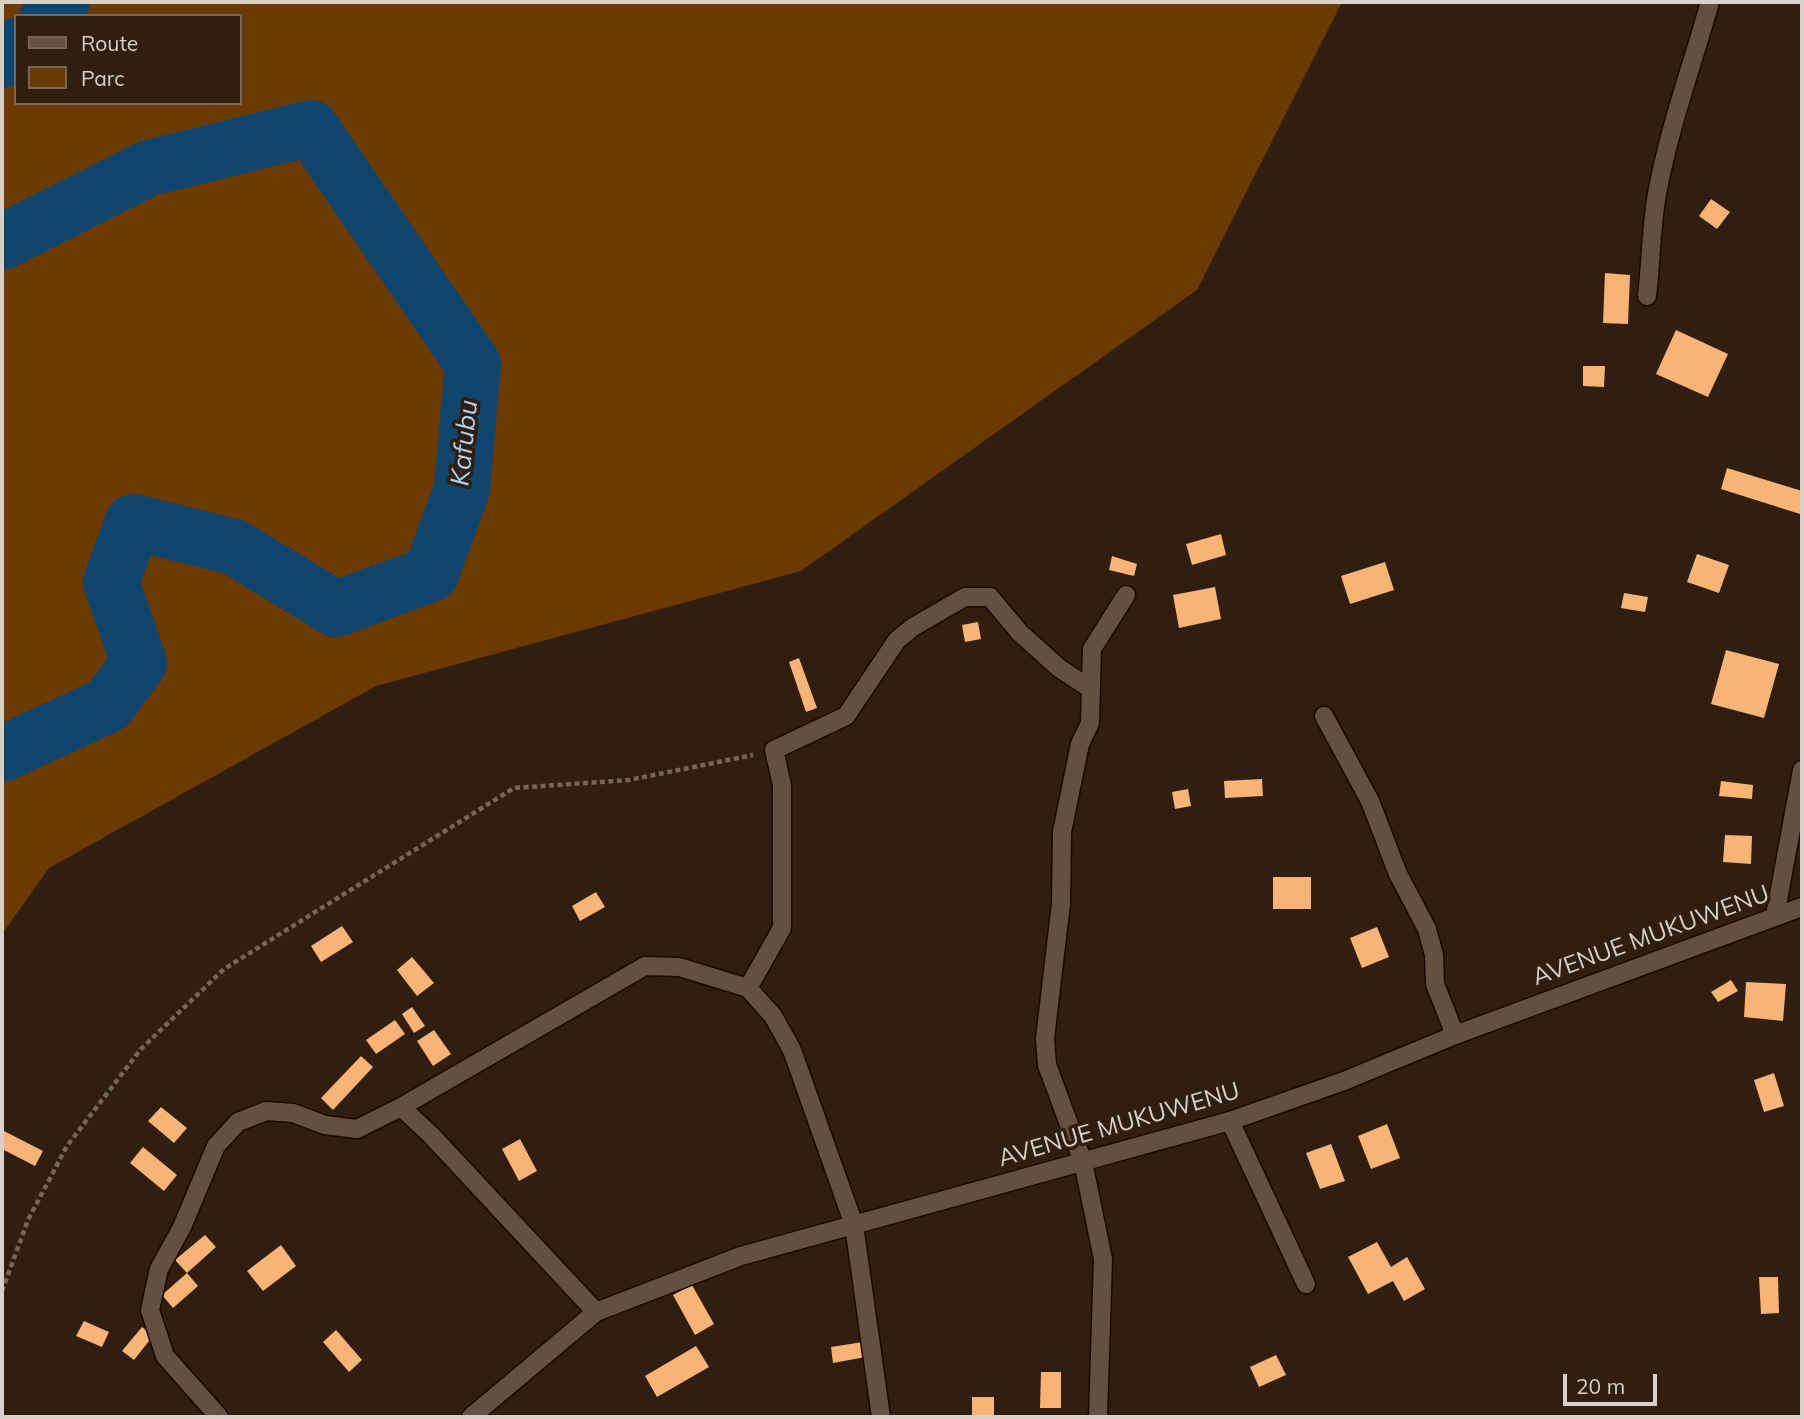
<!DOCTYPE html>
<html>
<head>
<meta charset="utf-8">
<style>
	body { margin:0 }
	#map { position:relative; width:1804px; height:1419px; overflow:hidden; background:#301f11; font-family:Mulish,sans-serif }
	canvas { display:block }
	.frame { position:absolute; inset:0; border:4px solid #dbd0c7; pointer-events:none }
	.legend { position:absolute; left:14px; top:14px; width:228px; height:91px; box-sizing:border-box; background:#301f11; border:2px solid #74665a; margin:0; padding:9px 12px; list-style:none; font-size:21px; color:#dbd0c7 }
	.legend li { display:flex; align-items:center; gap:14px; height:35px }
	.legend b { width:35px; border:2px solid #74665a }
	.scale { position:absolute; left:1563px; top:1374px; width:94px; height:32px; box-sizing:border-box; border:4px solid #dbd0c7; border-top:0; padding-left:9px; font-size:21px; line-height:24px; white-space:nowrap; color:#dbd0c7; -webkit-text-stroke:5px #301f11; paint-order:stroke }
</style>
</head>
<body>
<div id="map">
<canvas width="1804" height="1419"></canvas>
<div class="frame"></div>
<ul class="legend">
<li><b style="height:9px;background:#635040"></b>Route</li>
<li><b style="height:19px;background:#6b3a00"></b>Parc</li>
</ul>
<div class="scale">20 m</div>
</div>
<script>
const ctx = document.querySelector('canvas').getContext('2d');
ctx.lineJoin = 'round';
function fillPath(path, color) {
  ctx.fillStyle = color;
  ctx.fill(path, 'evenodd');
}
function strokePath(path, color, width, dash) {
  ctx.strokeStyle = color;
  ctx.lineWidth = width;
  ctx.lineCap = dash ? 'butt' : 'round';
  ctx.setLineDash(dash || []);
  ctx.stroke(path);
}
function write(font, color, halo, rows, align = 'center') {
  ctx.font = font + ' Mulish,sans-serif';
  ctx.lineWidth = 7;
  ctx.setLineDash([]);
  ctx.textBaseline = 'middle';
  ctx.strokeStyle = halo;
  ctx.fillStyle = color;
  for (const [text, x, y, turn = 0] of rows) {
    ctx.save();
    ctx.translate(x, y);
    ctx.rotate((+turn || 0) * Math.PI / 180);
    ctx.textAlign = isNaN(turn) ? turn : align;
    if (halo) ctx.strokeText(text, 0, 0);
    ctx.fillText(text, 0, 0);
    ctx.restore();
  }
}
fillPath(new Path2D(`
	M 2,2 L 1342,2 L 1197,290 L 801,571 L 376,686 L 49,868 L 2,934 ZM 16,16 L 240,16 L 240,103 L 16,103 Z`), '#6b3a00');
strokePath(new Path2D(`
	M 48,16 L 62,2
	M 2,60 L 16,46
	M 2,242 L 149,168 L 311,128 L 473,364 L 462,489 L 431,574 L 336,609 L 234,547 L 133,522 L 111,582 L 139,663 L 108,705 L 2,754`), '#10456e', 56);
fillPath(new Path2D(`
	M 1711,199 L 1730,212 L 1717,229 L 1699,216 Z
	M 1605,273 L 1630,275 L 1628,324 L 1603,323 Z
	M 1676,330 L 1728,354 L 1708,397 L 1656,374 Z
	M 1583,366 L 1605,366 L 1604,387 L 1583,386 Z
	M 1727,468 L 1802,491 L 1800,514 L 1721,489 Z
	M 1221,534 L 1226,555 L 1192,565 L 1186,544 Z
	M 1697,554 L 1729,565 L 1719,593 L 1687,582 Z
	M 1112,556 L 1137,564 L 1134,576 L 1109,570 Z
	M 1385,562 L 1394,590 L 1350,604 L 1341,576 Z
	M 1215,587 L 1221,619 L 1179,628 L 1173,595 Z
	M 1624,593 L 1648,597 L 1645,612 L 1621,608 Z
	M 978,622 L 981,639 L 965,642 L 962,625 Z
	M 1726,650 L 1779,664 L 1764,718 L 1711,704 Z
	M 799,658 L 817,708 L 806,712 L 789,662 Z
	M 1262,779 L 1263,796 L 1225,798 L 1224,781 Z
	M 1721,781 L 1753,785 L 1752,799 L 1719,796 Z
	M 1188,789 L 1191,806 L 1175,809 L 1172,792 Z
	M 1725,835 L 1752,836 L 1751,864 L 1723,862 Z
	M 1273,877 L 1311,877 L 1311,909 L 1273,909 Z
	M 596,892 L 605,907 L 580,921 L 572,906 Z
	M 342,926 L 353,942 L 321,962 L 311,946 Z
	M 1377,927 L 1389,957 L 1362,968 L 1350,938 Z
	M 412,957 L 434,983 L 417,996 L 397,970 Z
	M 1731,980 L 1738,991 L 1718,1002 L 1711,992 Z
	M 1746,982 L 1786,984 L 1783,1021 L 1744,1017 Z
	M 412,1007 L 425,1026 L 414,1033 L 402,1014 Z
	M 395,1020 L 405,1034 L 376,1054 L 366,1040 Z
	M 434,1030 L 451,1054 L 433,1066 L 417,1041 Z
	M 361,1056 L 373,1067 L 333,1110 L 321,1098 Z
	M 1774,1073 L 1784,1106 L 1764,1112 L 1754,1080 Z
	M 161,1107 L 187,1128 L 174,1143 L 148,1121 Z
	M 1387,1124 L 1400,1158 L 1371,1169 L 1358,1136 Z
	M 2,1130 L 43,1151 L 35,1166 L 2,1149 Z
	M 520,1139 L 537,1171 L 519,1181 L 502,1149 Z
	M 1331,1144 L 1345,1181 L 1320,1189 L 1306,1153 Z
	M 143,1147 L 177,1175 L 164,1191 L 130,1163 Z
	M 205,1235 L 216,1247 L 187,1273 L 175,1260 Z
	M 1377,1242 L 1391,1267 L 1407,1257 L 1425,1289 L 1404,1301 L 1393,1281 L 1368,1294 L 1348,1257 Z
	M 281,1245 L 296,1266 L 263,1291 L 247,1271 Z
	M 187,1273 L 198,1286 L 173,1308 L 162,1295 Z
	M 1759,1277 L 1778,1277 L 1779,1313 L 1761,1314 Z
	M 692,1285 L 714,1324 L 695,1335 L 673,1295 Z
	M 84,1321 L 109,1332 L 102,1347 L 76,1336 Z
	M 142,1327 L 153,1336 L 134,1360 L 122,1351 Z
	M 336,1330 L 362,1360 L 349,1372 L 323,1342 Z
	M 863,1342 L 866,1357 L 833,1363 L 831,1347 Z
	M 696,1346 L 709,1367 L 657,1397 L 645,1376 Z
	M 1276,1355 L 1286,1375 L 1259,1387 L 1250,1367 Z
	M 1041,1372 L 1061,1372 L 1061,1408 L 1040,1408 Z
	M 972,1397 L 994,1397 L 994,1417 L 972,1417 Z`), '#f8b377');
const minor = new Path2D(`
	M 1647,296 C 1651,263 1651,227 1657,194 C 1669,128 1692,66 1710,2
	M 1324,716 L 1370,801 L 1398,874 L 1427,929 L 1434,955 L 1435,984 L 1455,1035
	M 1775,916 L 1802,770
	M 748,988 L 782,928 L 782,785 L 774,750 L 846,716 L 897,640 L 913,627 L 965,597 L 990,597 L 1020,633 L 1059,668 L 1091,689
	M 401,1107 L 645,966 L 679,967 L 748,988 L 773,1016 L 792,1050 L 854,1225 L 881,1417
	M 1230,1121 L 1306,1284
	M 219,1417 L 165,1356 L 150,1310 L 159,1269 L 182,1227 L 216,1146 L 238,1122 L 266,1111 L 293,1113 L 325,1125 L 357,1129 L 401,1107 L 431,1135 L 596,1312
	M 471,1417 L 596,1312 L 741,1256 L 1230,1121 L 1344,1081 L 1455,1035 L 1802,907
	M 1098,1417 L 1103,1259 L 1083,1162 L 1047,1065 L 1045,1038 L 1061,904 L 1062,832 L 1080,744 L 1090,723 L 1092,649 L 1126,595`);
strokePath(minor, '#180900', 21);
strokePath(new Path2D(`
	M 2,1291 L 28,1220 L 67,1146 L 141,1049 L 224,969 L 514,788 L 629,780 L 753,755`), '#74665a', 4.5, [5, 3.5]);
strokePath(minor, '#635040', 18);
write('24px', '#dbd0c7', '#301f11', [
	["AVENUE MUKUWENU",1651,936,-20],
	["AVENUE MUKUWENU",1119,1125,-16]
]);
write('italic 26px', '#b0d1f1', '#301f11', [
	["Kafubu",465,443,-84]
]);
</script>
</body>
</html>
